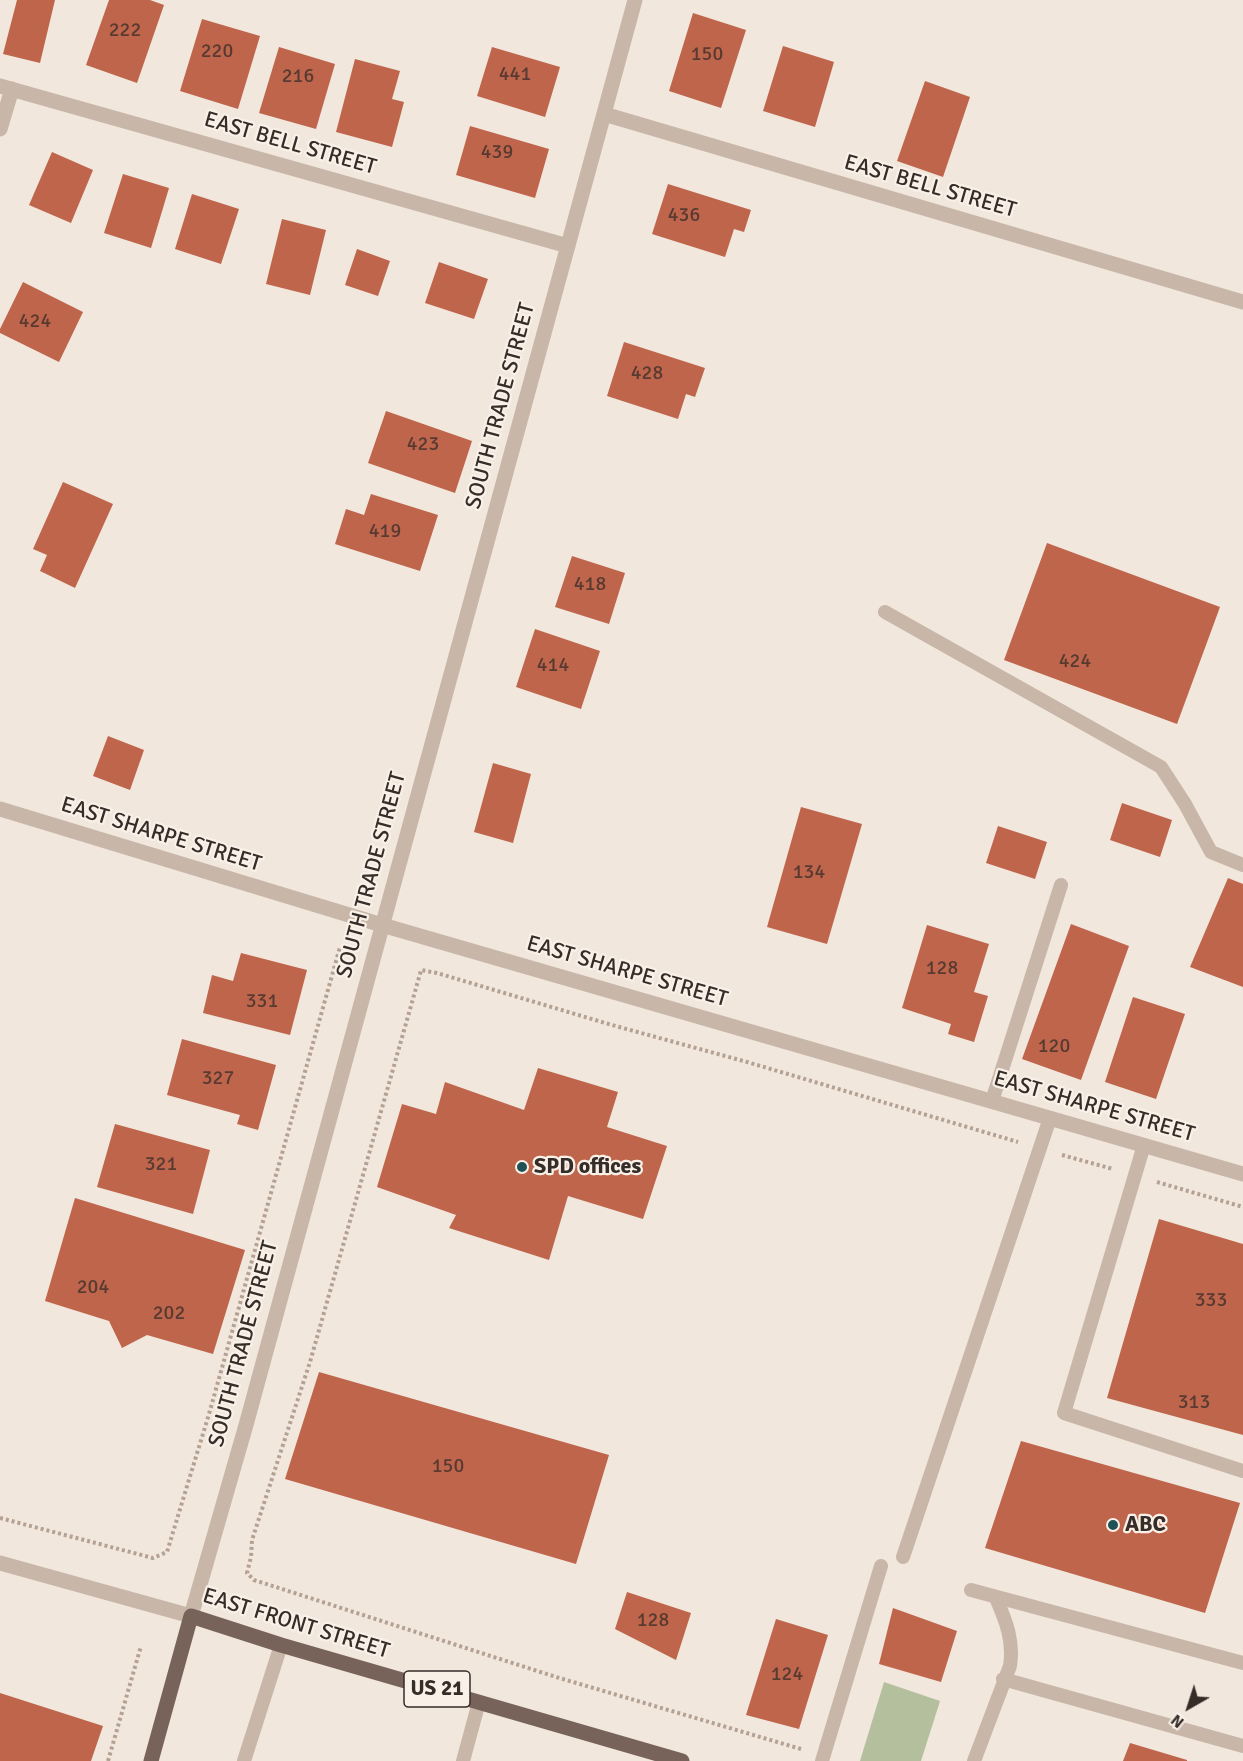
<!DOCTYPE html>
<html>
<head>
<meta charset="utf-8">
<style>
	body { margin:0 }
	#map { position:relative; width:1243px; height:1761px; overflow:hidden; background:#f1e7dc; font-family:Signika,sans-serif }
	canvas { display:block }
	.north { position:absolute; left:1159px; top:1677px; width:60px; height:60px; -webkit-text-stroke:4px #f9f1e8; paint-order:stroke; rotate:219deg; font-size:16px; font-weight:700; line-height:24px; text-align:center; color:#362c28 }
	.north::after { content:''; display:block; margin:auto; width:21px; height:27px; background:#362c28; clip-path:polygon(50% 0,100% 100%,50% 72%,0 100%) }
</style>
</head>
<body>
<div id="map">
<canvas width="1243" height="1761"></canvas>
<div class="north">N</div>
</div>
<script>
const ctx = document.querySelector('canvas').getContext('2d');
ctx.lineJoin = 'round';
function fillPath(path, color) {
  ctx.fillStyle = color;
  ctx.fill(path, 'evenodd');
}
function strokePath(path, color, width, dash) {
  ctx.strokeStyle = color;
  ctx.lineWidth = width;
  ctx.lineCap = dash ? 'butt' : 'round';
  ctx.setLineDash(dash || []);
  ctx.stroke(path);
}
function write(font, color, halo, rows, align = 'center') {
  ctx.font = font + ' Signika,sans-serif';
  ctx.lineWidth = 4.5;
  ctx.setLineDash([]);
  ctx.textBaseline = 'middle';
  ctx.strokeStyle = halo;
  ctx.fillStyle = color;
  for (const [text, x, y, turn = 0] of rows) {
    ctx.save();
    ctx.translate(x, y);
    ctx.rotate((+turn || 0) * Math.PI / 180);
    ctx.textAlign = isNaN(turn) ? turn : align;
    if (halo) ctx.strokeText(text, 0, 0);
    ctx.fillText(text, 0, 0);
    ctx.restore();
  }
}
fillPath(new Path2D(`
	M 884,1682 L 940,1701 L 921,1761 L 860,1761 Z`), '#b4bf9d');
fillPath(new Path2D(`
	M 17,0 L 55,0 L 40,63 L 3,54 Z
	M 109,0 L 150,0 L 164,5 L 137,83 L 86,65 Z
	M 693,13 L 746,30 L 721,108 L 669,91 Z
	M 202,19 L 260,36 L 238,109 L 180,91 Z
	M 783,46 L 834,62 L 815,127 L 763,111 Z
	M 279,47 L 335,64 L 316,129 L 259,113 Z
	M 492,47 L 560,67 L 545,117 L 477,96 Z
	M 355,59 L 400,71 L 392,99 L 404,102 L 392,147 L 336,132 Z
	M 925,81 L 970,97 L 943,177 L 897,161 Z
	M 470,126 L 549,149 L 535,198 L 456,175 Z
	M 52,152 L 93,170 L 71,223 L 29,205 Z
	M 123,174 L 169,188 L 151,248 L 104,233 Z
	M 668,184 L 751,210 L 744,232 L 734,229 L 725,257 L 652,234 Z
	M 192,194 L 239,209 L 221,264 L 175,249 Z
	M 282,219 L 326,230 L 310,295 L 266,284 Z
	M 357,249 L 390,261 L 378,296 L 345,285 Z
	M 439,262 L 488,279 L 474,319 L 425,303 Z
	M 23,282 L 83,312 L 59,362 L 0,333 L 0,329 Z
	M 624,342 L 705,368 L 695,397 L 686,394 L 678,419 L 607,396 Z
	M 386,411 L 472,441 L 455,493 L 368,463 Z
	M 63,482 L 113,504 L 75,588 L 40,571 L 47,555 L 33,549 Z
	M 371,494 L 438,515 L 420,571 L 335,544 L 346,509 L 364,515 Z
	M 1047,543 L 1220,607 L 1177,724 L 1004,660 Z
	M 572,556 L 625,573 L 609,624 L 555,607 Z
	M 535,629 L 600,651 L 581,709 L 516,687 Z
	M 108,736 L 144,750 L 130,790 L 93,776 Z
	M 493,763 L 531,774 L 513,843 L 474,832 Z
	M 1122,803 L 1172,820 L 1160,857 L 1110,840 Z
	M 801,807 L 862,824 L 827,944 L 767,927 Z
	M 998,826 L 1047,842 L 1035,879 L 986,863 Z
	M 1228,878 L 1243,884 L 1243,987 L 1190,967 Z
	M 1071,924 L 1129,946 L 1081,1080 L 1022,1059 Z
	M 927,925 L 989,944 L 974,992 L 988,996 L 974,1042 L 948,1034 L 951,1024 L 902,1008 Z
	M 241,953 L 307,970 L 290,1035 L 203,1013 L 212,975 L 233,981 Z
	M 1133,997 L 1185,1014 L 1156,1099 L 1105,1082 Z
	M 182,1039 L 276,1065 L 258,1130 L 237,1124 L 240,1115 L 167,1095 Z
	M 538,1068 L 618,1092 L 607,1127 L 667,1146 L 643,1219 L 568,1196 L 549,1260 L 449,1228 L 456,1215 L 377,1187 L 402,1104 L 436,1114 L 445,1082 L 524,1110 Z
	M 115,1124 L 210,1150 L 193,1214 L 97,1187 Z
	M 75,1198 L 245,1250 L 213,1354 L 147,1335 L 122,1348 L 109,1321 L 45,1301 Z
	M 1159,1219 L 1243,1244 L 1243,1435 L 1107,1398 Z
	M 319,1372 L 609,1455 L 576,1564 L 285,1479 Z
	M 1021,1441 L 1240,1503 L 1205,1613 L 985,1548 Z
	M 627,1592 L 691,1613 L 676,1660 L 615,1629 Z
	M 893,1608 L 957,1631 L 941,1682 L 879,1664 Z
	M 776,1619 L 828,1635 L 799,1729 L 746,1715 Z
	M 0,1693 L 103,1726 L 91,1761 L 0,1761 Z
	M 1130,1743 L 1187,1760 L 1187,1761 L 1123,1761 Z`), '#bf654c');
strokePath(new Path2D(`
	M 1062,1155 L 1113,1169
	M 1157,1182 L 1243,1207
	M 0,1518 L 153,1558 L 167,1552 L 209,1414 L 340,947
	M 801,1749 L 556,1677 L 254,1580 L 247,1573 L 251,1557 L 252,1540 L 310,1362 L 420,974 L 421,970 L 437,973 L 612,1025 L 747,1062 L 1018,1142
	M 108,1761 L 141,1646`), '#b4a193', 4, [3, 3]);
strokePath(new Path2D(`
	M 885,612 L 1161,767 L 1185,804 L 1211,852 L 1243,865
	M 992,1101 L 1061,885
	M 1144,1145 L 1064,1413 L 1243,1471
	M 903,1557 L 1050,1118
	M 971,1590 L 1243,1663
	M 1003,1679 L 1243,1746
	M 244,1761 L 281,1645
	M 463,1761 L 479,1702
	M 822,1761 L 881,1566
	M 974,1761 L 1010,1666 C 1014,1641 1006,1621 996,1598`), '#c8b6a9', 14);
strokePath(new Path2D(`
	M 0,86 L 568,246
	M 604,114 L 1243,302
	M 0,129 L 12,89
	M 0,809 L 382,925 L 1243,1174
	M 191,1616 L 246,1425 L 635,0`), '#c8b6a9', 15);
strokePath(new Path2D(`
	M 0,1563 L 191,1616`), '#c8b6a9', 15);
strokePath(new Path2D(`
	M 151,1761 L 191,1616 L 281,1645 L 682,1761`), '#77635a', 15);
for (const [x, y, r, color] of [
	[522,1167,6,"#205255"],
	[1113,1525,6,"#205255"]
]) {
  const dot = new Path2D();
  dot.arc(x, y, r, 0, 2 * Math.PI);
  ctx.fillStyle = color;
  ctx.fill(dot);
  strokePath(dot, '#f9f1e8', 2);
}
write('20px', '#583a31', null, [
	["222",125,31],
	["220",217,52],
	["150",707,55],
	["441",515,75],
	["216",298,77],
	["439",497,153],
	["436",684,216],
	["424",35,322],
	["428",647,374],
	["423",423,445],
	["419",385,532],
	["418",590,585],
	["424",1075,662],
	["414",553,666],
	["134",809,873],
	["128",942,969],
	["331",262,1002],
	["120",1054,1047],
	["327",218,1079],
	["321",161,1165],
	["204",93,1288],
	["333",1211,1301],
	["202",169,1314],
	["313",1194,1403],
	["150",448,1467],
	["128",653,1621],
	["124",787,1675]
]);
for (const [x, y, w] of [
	[437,1689,66]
]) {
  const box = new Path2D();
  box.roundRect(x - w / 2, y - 18, w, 36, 4.5);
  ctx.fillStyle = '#f9f1e8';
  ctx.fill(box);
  strokePath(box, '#362c28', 1.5);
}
write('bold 21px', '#362c28', null, [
	["US 21",437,1689]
]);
write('22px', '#362c28', '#f9f1e8', [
	["EAST BELL STREET",290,144,16],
	["EAST BELL STREET",930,187,16],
	["SOUTH TRADE STREET",501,406,-75],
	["EAST SHARPE STREET",161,835,17],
	["SOUTH TRADE STREET",372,875,-75],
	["EAST SHARPE STREET",627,972,16],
	["EAST SHARPE STREET",1094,1107,16],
	["SOUTH TRADE STREET",244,1344,-75],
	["EAST FRONT STREET",296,1624,17]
]);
write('bold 22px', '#362c28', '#f9f1e8', [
	["SPD offices",534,1167],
	["ABC",1125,1525]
], 'left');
</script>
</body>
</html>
